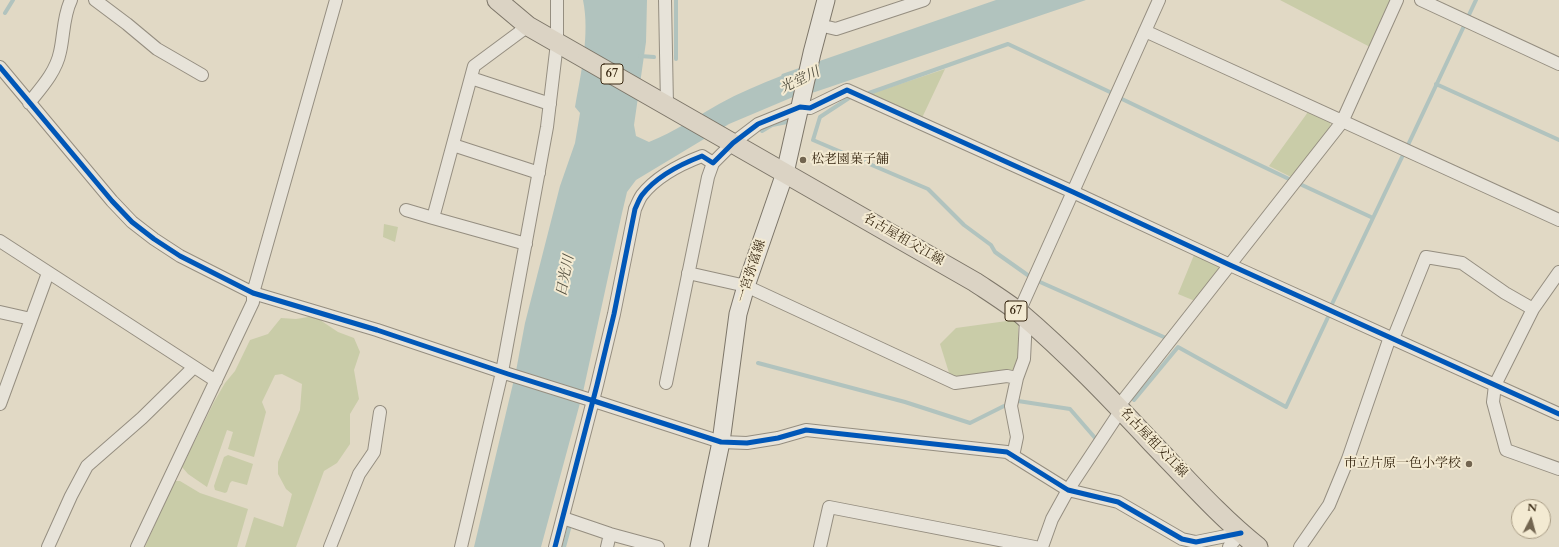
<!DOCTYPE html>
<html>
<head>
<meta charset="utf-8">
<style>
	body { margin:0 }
	#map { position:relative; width:1559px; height:547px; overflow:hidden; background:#e1d9c5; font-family:Cardo,serif }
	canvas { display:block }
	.north { position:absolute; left:1511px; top:499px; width:40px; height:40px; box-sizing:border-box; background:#f3ead2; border:1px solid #a89c85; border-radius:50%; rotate:6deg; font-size:11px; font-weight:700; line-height:16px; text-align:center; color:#372711 }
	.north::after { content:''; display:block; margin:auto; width:14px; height:18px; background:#726550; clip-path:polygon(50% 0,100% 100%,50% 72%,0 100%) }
</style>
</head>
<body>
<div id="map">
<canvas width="1559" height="547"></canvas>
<div class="north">N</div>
</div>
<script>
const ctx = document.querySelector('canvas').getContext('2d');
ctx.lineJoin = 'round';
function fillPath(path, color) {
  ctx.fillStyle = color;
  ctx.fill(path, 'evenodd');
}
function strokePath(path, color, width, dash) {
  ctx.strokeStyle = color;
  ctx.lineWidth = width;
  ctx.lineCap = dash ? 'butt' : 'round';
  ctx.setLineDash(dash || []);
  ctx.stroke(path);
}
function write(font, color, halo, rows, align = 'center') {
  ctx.font = font + ' Cardo,"Noto Serif JP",serif';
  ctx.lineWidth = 4;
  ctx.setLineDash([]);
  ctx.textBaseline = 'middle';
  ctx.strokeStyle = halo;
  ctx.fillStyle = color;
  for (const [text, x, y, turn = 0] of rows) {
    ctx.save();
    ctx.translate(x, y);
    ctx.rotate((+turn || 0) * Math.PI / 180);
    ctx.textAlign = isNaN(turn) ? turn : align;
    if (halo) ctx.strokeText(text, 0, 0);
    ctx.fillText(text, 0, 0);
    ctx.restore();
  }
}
fillPath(new Path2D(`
	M 1280,0 L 1391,0 L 1370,47 Z
	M 945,69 L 921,120 L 867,95 Z
	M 1308,112 L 1330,122 L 1331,128 L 1293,178 L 1269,166 Z
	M 384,224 L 398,227 L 395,242 L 383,237 Z
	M 1194,255 L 1218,266 L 1219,270 L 1195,301 L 1178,294 Z
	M 314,316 L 338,332 L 354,338 L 360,352 L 354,370 L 359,399 L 350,414 L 350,444 L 337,463 L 324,471 L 296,547 L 245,547 L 254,517 L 283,527 L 292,494 L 286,489 L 278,474 L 278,462 L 300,410 L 302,384 L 282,374 L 275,375 L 262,402 L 266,412 L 254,457 L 228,449 L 233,432 L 227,430 L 207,487 L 188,474 L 182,467 L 214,402 L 225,383 L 235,371 L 250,340 L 268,334 L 281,318 L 296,319 Z
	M 1014,320 L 1018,323 L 1018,357 L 1013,370 L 954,378 L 950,376 L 940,344 L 956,328 Z
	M 228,455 L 253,464 L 247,485 L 232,481 L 230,483 L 227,492 L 225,493 L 215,490 L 214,486 L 224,457 Z
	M 174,481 L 180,481 L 200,493 L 248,509 L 237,547 L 145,547 Z`), '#c9cca8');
fillPath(new Path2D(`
	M 583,0 L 647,0 L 646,42 L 634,125 L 636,136 L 649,142 C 674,132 696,117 719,104 C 739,93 760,84 781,76 L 782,74 L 996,0 L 1086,0 L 815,92 L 793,97 L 729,124 L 636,180 L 627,192 L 622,213 L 583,392 L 541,547 L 474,547 L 516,371 L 525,323 L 560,186 L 575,143 L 580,113 L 575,107 C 581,73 590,34 583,0 Z`), '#b1c3be');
strokePath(new Path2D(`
	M 676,0 L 676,59
	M 5,13 L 13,0
	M 1468,17 L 1476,0
	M 640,56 L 654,57
	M 1436,84 L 1559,140
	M 869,93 L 1008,44 L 1112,93
	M 849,98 L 820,117 L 813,140 L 928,189 L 964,225 L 991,245 L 995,252 L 1029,276
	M 1122,99 L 1291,180
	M 762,131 L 772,125 L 787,122
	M 1408,145 L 1464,26
	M 1302,185 L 1373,218
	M 1040,282 L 1166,338
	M 1332,304 L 1403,155
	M 758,363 L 905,402 L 970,423 L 1004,406
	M 1134,400 L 1178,347 L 1286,407 L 1329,315
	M 1018,401 L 1070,409 L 1096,439
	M 564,547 L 570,525`), '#b1c3be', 4);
const street = new Path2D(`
	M 95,0 L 127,24 L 157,49 L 202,75
	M 665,0 L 667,105
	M 1421,0 L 1559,64
	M 819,25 L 836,29 L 924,0
	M 1145,31 L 1559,220
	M 0,67 L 112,201 L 132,222 L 154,239 L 180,256 L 253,293 L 377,330 L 508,374 L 594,401 L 721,442 L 747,443 L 778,438 L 806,430 L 1007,452 L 1068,490 L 1118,502 L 1182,539 L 1196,542 L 1241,533
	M 471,78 L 550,104
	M 29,103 C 41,88 56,72 60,52 C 64,35 63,16 71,0
	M 453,145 L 539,173
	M 406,210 L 433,218
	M 0,241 L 216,381
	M 526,244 L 433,218 L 474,66 L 528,26
	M 1559,272 L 1533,309 L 1495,385 L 1493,402 L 1506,450 L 1559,469
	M 688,273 L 746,286 L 955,383 L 1007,376 L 1017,378
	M 0,312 L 31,319
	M 1019,312 L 1159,0
	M 1393,339 L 1426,257 L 1462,263 L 1505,293 L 1533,309
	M 666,383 L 708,177 L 713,163
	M 0,404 L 48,273
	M 1118,407 L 1342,122 L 1397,0
	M 1013,456 L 1017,437 L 1011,406 L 1017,378 L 1024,359 L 1026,319
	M 563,518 L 610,534 L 658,547
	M 48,547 L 71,496 L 87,466 L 142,418 L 194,367
	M 137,547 L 253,302 L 253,293 L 336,0
	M 330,547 L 359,474 L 374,452 L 380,412
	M 461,547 L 502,372 L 547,127 L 557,43 L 557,0
	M 555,547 L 597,385 L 614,314 L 635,209 C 637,205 639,199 642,195 C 656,177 681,164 702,156 L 713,163 L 733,143 L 758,124 L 800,107 L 810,108 L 847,90 L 1073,192 L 1230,265 L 1559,414
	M 607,547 L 610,534
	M 820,547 L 829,507 L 1035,547
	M 1042,547 L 1052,519 L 1068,490 L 1121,410
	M 1229,547 L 1241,533
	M 1300,547 L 1329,505 L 1348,459 L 1390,337`);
const secondary = new Path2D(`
	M 699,547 L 721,442 L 738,314 L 746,286 L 785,173 L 812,53 L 826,0`);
const primary = new Path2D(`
	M 497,0 L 528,26 L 975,282 C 990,292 1006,302 1020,313 C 1067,353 1110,398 1152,443 C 1186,478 1219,516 1258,547`);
strokePath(street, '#958e80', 14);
strokePath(secondary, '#7d7669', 19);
strokePath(primary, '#7d7669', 21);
strokePath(street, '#e7e3d9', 12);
strokePath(secondary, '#e7e3d9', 17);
strokePath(primary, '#dbd3c4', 19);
strokePath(new Path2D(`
	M 0,67 L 112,201 L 132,222 L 154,239 L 180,256 L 253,293 L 377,330 L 508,374 L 594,401 L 721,442 L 747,443 L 778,438 L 806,430 L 1007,452 L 1068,490 L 1118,502 L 1182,539 L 1196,542 L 1241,533
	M 555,547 L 597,385 L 614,314 L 635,209 C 637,205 639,199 642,195 C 656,177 681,164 702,156 L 713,163 L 733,143 L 758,124 L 800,107 L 810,108 L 847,90 L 1073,192 L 1230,265 L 1559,414`), '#0057b8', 5);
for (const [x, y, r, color] of [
	[803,160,4,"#726550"],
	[1469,464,4,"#726550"]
]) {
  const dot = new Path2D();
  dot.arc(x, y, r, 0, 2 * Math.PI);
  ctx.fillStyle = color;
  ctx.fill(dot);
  strokePath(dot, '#f3ead2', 1.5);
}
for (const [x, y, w] of [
	[612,74,22],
	[1016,311,22]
]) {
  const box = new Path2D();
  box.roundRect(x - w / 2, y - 10, w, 20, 3);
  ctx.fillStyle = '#f3ead2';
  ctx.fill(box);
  strokePath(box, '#372711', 1);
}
write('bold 12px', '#372711', null, [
	["67",612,74],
	["67",1016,311]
]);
write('13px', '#372711', '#f3ead2', [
	["松老園菓子舗",811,160],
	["市立片原一色小学校",1461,464,"right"]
], 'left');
write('13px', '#372711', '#f3ead2', [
	["名古屋祖父江線",903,240,30],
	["一宮弥富線",752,271,-72],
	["名古屋祖父江線",1153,443,46]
]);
write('italic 14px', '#504c3c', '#f3ead2', [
	["光堂川",800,81,-26],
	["日光川",566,276,-79]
]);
</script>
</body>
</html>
